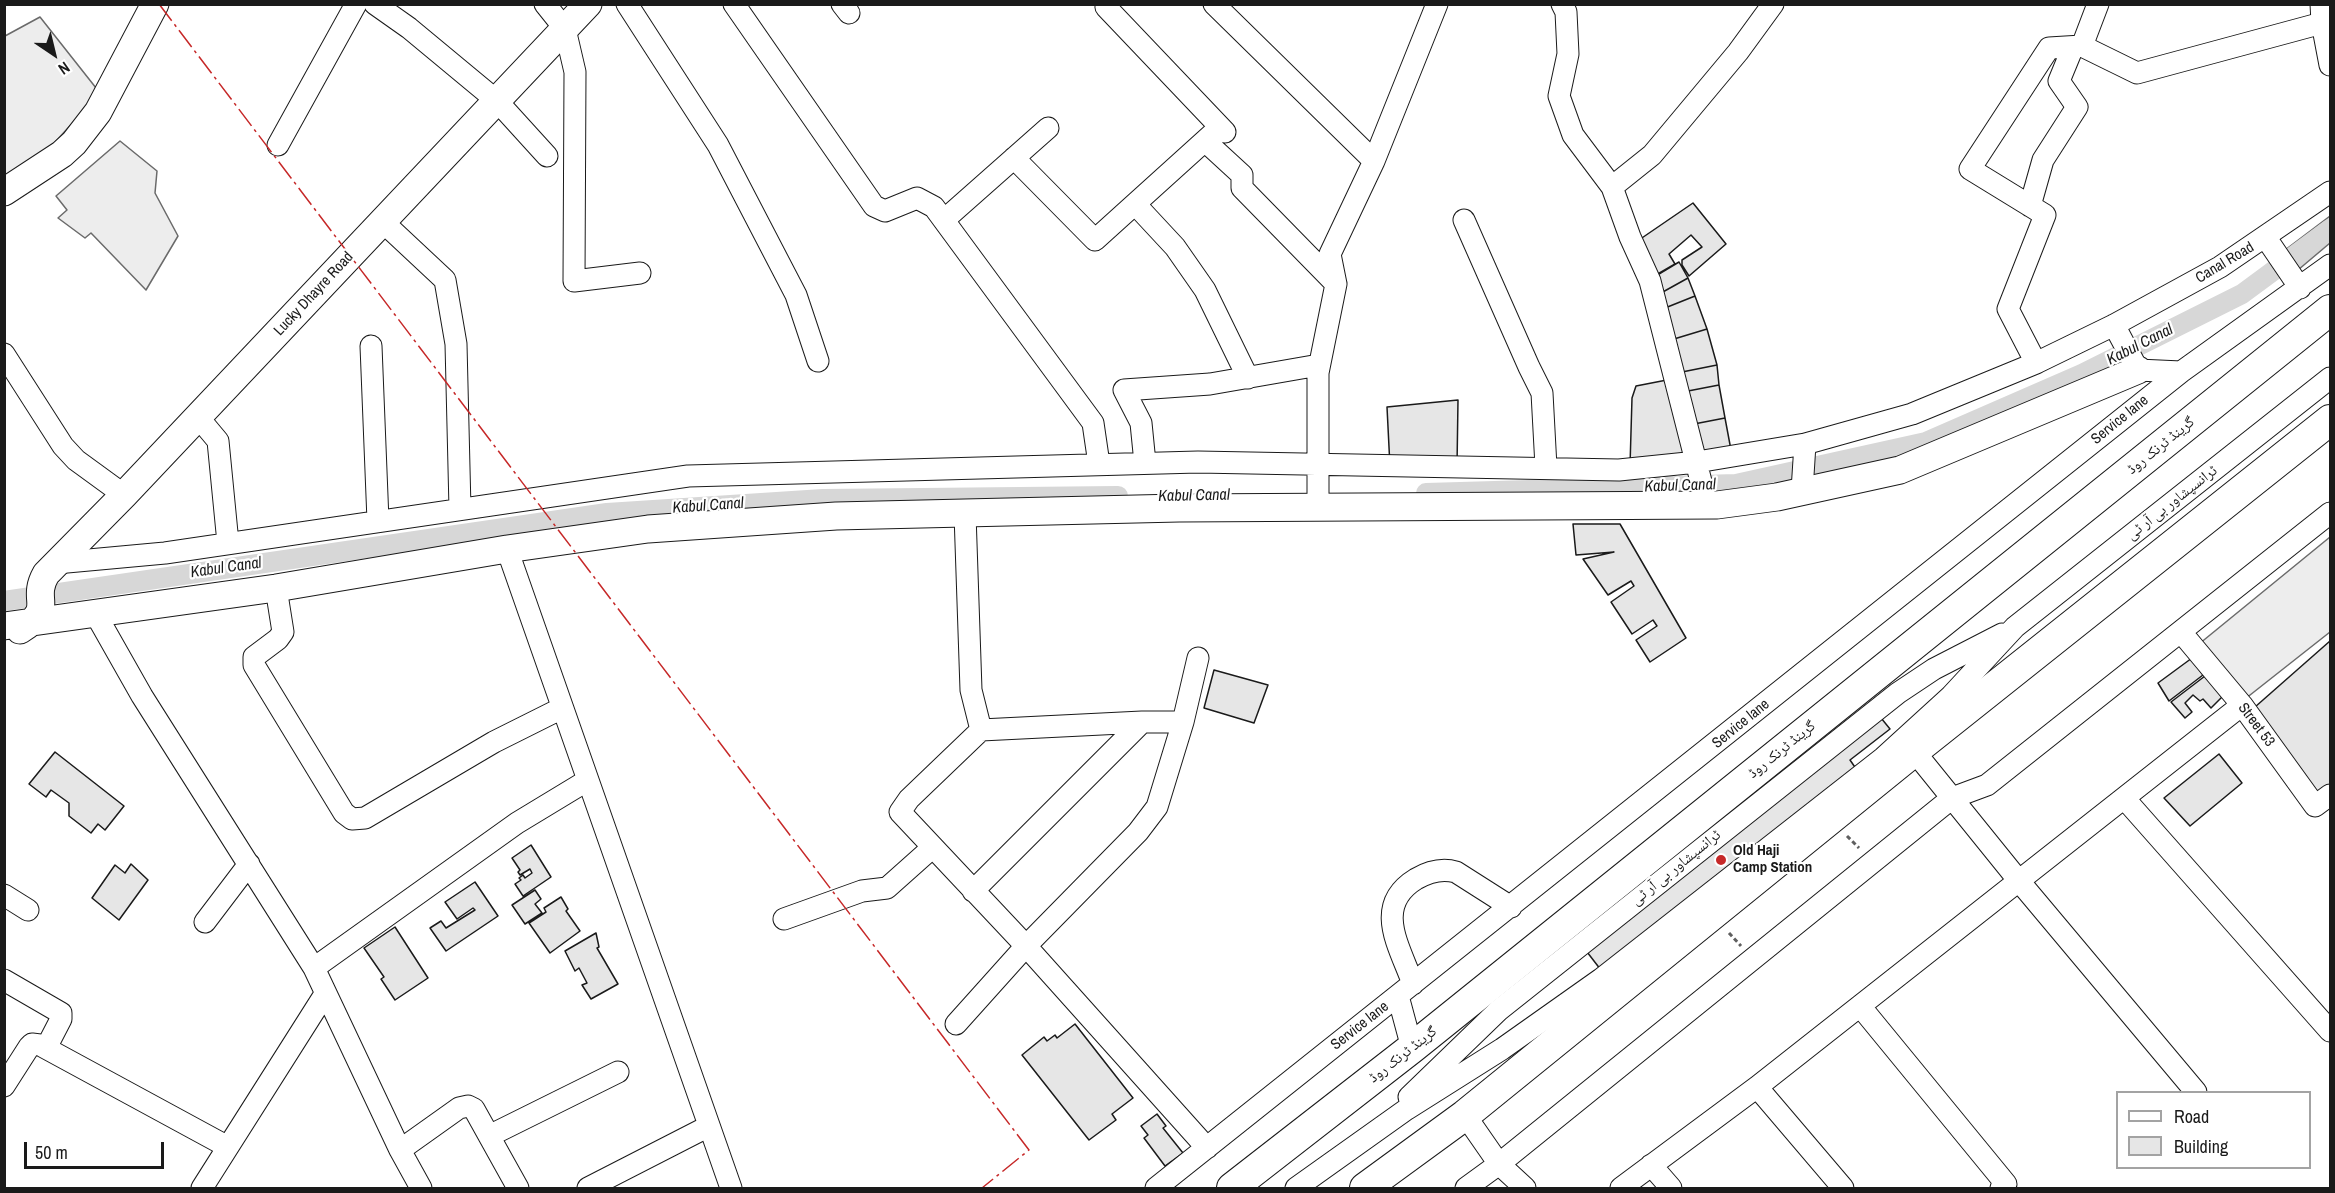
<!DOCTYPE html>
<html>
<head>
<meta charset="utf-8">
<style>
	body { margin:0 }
	#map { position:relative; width:2335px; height:1193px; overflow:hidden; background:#fff; font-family:"Archivo Narrow",sans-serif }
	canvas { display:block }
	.frame { position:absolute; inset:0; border:6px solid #1a1a1a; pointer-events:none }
	.legend { position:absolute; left:2116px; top:1091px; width:195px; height:78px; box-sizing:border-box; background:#fff; border:2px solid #a3a3a3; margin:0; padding:8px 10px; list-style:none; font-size:18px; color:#1a1a1a }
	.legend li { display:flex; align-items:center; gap:12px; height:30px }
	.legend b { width:30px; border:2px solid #a3a3a3 }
	.north { position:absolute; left:24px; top:24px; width:60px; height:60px; -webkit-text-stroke:4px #fff; paint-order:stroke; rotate:145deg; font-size:16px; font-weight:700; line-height:24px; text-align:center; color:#1a1a1a }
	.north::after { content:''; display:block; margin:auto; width:21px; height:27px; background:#1a1a1a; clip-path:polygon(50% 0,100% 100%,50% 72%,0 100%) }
	.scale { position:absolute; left:24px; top:1142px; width:140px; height:27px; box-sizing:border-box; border:3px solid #1a1a1a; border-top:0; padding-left:8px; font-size:18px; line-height:21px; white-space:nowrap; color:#1a1a1a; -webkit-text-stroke:4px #fff; paint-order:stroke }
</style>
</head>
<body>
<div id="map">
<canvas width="2335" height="1193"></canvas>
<div class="frame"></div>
<ul class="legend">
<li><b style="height:8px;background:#fff"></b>Road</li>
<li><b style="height:16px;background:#e6e6e6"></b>Building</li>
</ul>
<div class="north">N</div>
<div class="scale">50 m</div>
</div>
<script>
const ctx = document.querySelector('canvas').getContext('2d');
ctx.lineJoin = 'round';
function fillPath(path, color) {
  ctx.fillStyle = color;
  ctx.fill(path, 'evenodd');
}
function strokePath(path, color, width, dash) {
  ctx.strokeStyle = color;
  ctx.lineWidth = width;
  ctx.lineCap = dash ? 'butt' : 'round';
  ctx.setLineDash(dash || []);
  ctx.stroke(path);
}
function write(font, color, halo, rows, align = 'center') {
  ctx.font = font + ' "Archivo Narrow","Noto Naskh Arabic",sans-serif';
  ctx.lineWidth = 4.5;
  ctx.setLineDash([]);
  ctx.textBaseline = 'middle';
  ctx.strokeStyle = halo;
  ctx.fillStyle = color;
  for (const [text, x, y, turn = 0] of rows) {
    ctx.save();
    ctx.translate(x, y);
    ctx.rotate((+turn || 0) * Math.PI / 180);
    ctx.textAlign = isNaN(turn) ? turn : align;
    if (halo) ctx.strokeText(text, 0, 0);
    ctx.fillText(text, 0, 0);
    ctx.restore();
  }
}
const built = new Path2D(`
	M 40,17 L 100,93 L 24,176 L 5,187 L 5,36 Z
	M 120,141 L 157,171 L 155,193 L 178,236 L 146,290 L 91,233 L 85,238 L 58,218 L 67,210 L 56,196 Z
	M 2330,537 L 2330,632 L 2245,699 L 2199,644 Z`);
fillPath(built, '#ededed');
strokePath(built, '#6a6a6a', 1.5);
const water = new Path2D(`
	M 2330,216 L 2330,243 L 2298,270 L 2285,250 Z`);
fillPath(water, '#d7d7d7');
strokePath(water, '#6a6a6a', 1.5);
strokePath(new Path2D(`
	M 1426,493 L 1736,484 L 1926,442 L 2082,374 L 2242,294 L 2330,229
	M 4,601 L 607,513 L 823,499 L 1118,496`), '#d7d7d7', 20);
const building = new Path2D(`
	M 1693,203 L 1726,244 L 1689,276 L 1682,265 L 1682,260 L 1702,247 L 1691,235 L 1669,254 L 1675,264 L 1656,275 L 1636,242 Z
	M 1679,262 L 1688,278 L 1661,293 L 1654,277 Z
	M 1688,278 L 1695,296 L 1665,308 L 1661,293 Z
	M 1695,296 L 1707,329 L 1674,339 L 1665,308 Z
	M 1707,329 L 1717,365 L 1682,372 L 1674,339 Z
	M 1717,365 L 1719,385 L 1688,391 L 1682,372 Z
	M 1672,379 L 1690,459 L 1630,466 L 1632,398 L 1636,386 Z
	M 1719,385 L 1725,418 L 1694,424 L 1688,391 Z
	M 1458,400 L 1457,466 L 1390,467 L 1387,407 Z
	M 1725,418 L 1731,450 L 1700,456 L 1694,424 Z
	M 1573,524 L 1620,524 L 1686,638 L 1650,662 L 1636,640 L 1657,626 L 1653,620 L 1632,634 L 1611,602 L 1634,586 L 1631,581 L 1608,595 L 1583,559 L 1614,552 L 1576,555 Z
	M 2330,641 L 2330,787 L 2319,796 L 2255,707 Z
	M 2192,658 L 2203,675 L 2169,701 L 2158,683 Z
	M 1214,670 L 1268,685 L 1254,723 L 1204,708 Z
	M 2205,676 L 2222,697 L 2211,708 L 2203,699 L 2200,701 L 2193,695 L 2185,703 L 2192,712 L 2185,718 L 2171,702 Z
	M 1877,713 L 1890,729 L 1850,760 L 1859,773 L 1604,974 L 1584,948 Z
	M 55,752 L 124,806 L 105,830 L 98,824 L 91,833 L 69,816 L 69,803 L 51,790 L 46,797 L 29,784 Z
	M 2219,754 L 2242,783 L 2190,826 L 2164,798 Z
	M 531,845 L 551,877 L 523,896 L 515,884 L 521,880 L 519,878 L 523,875 L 525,878 L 532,873 L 530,869 L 520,875 L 518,872 L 520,870 L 512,858 Z
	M 131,864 L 148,880 L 119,920 L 92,898 L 115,865 L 125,873 Z
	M 475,882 L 498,916 L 446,951 L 430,928 L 441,921 L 446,928 L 475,910 L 473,908 L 457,919 L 445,902 Z
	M 535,890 L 541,899 L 535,904 L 542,913 L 525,924 L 512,905 Z
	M 561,897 L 568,909 L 566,911 L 580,931 L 550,953 L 529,923 L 546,912 L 544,908 Z
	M 395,927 L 428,978 L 395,1000 L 381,979 L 384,977 L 364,948 Z
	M 596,933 L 599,947 L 597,948 L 618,984 L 591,999 L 582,985 L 587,983 L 579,968 L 575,971 L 565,951 Z
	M 1075,1024 L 1133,1098 L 1112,1114 L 1116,1120 L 1089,1140 L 1022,1055 L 1044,1037 L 1047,1041 L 1055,1035 L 1057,1038 Z
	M 1157,1114 L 1166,1126 L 1163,1128 L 1183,1153 L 1165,1166 L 1144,1138 L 1148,1135 L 1141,1126 Z`);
fillPath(building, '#e6e6e6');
strokePath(building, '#1a1a1a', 1.5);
const minor = new Path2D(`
	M 375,4 L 409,28 L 497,101 L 547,156
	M 545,4 L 565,29 L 575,72 L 574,281 L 640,273
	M 627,4 L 718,145 L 796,295 L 818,361
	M 734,4 L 874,206 L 885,211 L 917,198 L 934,207 L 1093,423 L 1099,464
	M 842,4 L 849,13
	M 1107,4 L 1106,7 L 1225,132
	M 1214,4 L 1374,161
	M 1562,4 L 1566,12 L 1568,54 L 1559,96 L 1573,135 L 1612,187 L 1630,237 L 1650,281 L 1707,505
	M 2098,4 L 2082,46 L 2049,48 L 1970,169 L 2045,215 L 2008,309 L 2036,363 L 2114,325 L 2220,267 L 2330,192
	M 2321,4 L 2322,23 L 2330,65
	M 2082,46 L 2137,73 L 2322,23
	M 1205,141 L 1242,175 L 1242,188 L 1336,284 L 1318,373 L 1318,507
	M 278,145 L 356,4
	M 1014,158 L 1095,240 L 1220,127
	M 1612,187 L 1652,155 L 1738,52 L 1773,4
	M 1135,204 L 1175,247 L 1205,290 L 1248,378
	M 2030,206 L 2043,160 L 2077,107 L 2059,81 L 2073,47
	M 944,220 L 1048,128
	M 1464,220 L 1529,367 L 1542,393 L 1546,467
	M 383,222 L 445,280 L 456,344 L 460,509
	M 2266,238 L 2300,288
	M 1336,284 L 1330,254 L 1374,161 L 1437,4
	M 2114,325 L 2138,370 L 2181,372
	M 371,346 L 378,521
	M 4,354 L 63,446 L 76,460 L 124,495
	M 198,417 L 218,441 L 228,543
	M 1145,463 L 1141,423 L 1124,390 L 1210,384 L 1319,365
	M 1802,491 L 1805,444
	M 965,514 L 971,690 L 981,730 L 909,799 L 900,812 L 1026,946 L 1207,1148
	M 507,549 L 731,1188
	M 56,563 L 165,553 L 688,476 L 1198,462 L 1619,470 L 1697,462 L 1805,444 L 1912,414 L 2036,363
	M 276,588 L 283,632 L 278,639 L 254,657 L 254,665 L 344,813 L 352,819 L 365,818 L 494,742 L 562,708
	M 95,613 L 142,696 L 314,968 L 400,1150 L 421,1188
	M 2181,632 L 2242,705 L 2315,806 L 2330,795
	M 1183,722 L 1198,658
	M 1914,751 L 2019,881 L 2196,1092
	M 2124,798 L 2330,1031
	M 973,891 L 1142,722
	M 4,895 L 28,910
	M 784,919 L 862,891 L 887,888 L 933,847
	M 205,922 L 249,864
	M 314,968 L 517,823 L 588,780
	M 4,980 L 61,1013 L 61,1019 L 46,1048
	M 1413,984 C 1400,947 1372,906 1416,879 C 1428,872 1442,868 1456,872 L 1511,907
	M 1398,996 L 1412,1048
	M 1860,1006 L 2006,1184 L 2001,1188
	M 956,1024 L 1026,946 L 1138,832 L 1157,807 L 1183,722 L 1142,722 L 981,730
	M 4,1086 L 29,1047 L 32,1044 L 40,1045 L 228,1147
	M 1757,1087 L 1843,1188
	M 1409,1097 L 1499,1010 L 1898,693 L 1934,669 L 2002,634
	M 1465,1115 L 1499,1164 L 1525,1188
	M 489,1136 L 618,1072
	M 400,1150 L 459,1108 L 468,1106 L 474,1109 L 518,1188
	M 1651,1165 L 1671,1188
	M 202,1188 L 325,994
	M 588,1188 L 709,1126
	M 1156,1188 L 2181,372 L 2330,265
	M 1296,1188 L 1407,1109 L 1502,1049 L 1601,979 L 1883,758 L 1951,696 L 2015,627 L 2330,378
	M 1466,1188 L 1499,1164 L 1952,798 L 1987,785 L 2330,513
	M 1621,1188 L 1757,1087 L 2242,705`);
const major = new Path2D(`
	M 4,192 L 62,154 L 74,143 L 98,112 L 155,4
	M 4,626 L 276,588 L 507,549 L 648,529 L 836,516 L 1179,508 L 1717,505 L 1777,497 L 1900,470 L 2138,370
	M 20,630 C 57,607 30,602 46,574 L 124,495 L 588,4`);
const highway = new Path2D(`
	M 1232,1188 L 1412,1048 L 2330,310
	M 1365,1188 L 1465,1115 L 1914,751 L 2330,420`);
strokePath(minor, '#1a1a1a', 23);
strokePath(major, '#1a1a1a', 29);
strokePath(highway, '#1a1a1a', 32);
strokePath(new Path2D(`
	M 1847,836 L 1859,848
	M 1729,933 L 1741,946`), '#5f5f5f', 3, [4.5, 3]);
strokePath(minor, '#fff', 21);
strokePath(major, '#fff', 27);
strokePath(highway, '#fff', 30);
strokePath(new Path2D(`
	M 159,4 L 1029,1150 L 982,1188`), '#c62828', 1.5, [21, 4.5, 3, 4.5]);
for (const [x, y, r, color] of [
	[1721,860,6,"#c62828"]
]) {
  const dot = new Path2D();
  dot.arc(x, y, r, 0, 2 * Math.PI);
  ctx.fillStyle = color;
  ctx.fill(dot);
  strokePath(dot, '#fff', 2);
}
write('15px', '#1a1a1a', '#fff', [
	["Canal Road",2225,263,-31],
	["Lucky Dhayre Road",314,294,-47],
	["Service lane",2120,420,-39],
	["گرینڈ ٹرنک روڈ",2161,446,-39],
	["ٹرانسپشاور بی آر ٹی",2172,503,-38],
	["Service lane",1741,724,-39],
	["Street 53",2256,725,53],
	["گرینڈ ٹرنک روڈ",1782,750,-39],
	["ٹرانسپشاور بی آر ٹی",1676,868,-39],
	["Service lane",1360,1026,-38],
	["گرینڈ ٹرنک روڈ",1403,1055,-38]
]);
write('bold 15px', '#1a1a1a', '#fff', [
	["Old Haji",1733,851],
	["Camp Station",1733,868]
], 'left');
write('italic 16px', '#1a1a1a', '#fff', [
	["Kabul Canal",2140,345,-27],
	["Kabul Canal",1680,486,-2],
	["Kabul Canal",1194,496,-1],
	["Kabul Canal",708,506,-4],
	["Kabul Canal",226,568,-8]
]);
</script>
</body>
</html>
